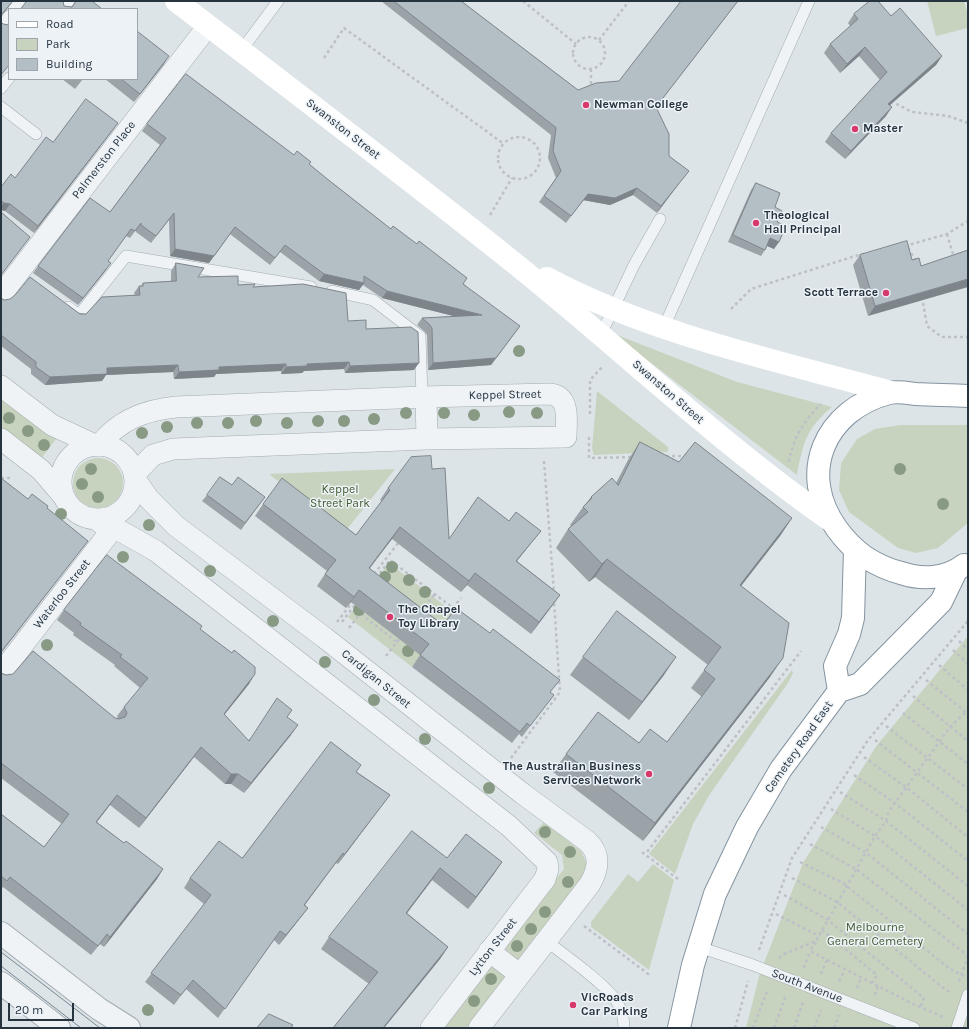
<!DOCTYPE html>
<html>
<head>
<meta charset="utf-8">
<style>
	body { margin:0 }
	#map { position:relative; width:969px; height:1029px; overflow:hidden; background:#dde4e8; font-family:Karla,sans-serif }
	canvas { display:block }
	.frame { position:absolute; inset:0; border:2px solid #263440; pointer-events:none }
	.legend { position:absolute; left:8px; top:8px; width:130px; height:72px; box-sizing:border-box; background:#edf2f6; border:1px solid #9da6ad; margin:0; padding:5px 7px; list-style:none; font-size:12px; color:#263440 }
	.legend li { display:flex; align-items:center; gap:8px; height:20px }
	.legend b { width:20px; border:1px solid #9da6ad }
	.scale { position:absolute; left:8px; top:1003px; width:66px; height:18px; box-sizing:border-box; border:2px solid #263440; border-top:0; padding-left:5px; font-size:12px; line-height:14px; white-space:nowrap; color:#263440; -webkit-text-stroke:3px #edf2f6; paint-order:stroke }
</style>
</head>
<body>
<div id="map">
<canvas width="969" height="1029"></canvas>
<div class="frame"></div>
<ul class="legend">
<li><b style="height:5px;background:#fff"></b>Road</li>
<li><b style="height:11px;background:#c7d3be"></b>Park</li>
<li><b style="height:11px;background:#b4bec5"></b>Building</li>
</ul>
<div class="scale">20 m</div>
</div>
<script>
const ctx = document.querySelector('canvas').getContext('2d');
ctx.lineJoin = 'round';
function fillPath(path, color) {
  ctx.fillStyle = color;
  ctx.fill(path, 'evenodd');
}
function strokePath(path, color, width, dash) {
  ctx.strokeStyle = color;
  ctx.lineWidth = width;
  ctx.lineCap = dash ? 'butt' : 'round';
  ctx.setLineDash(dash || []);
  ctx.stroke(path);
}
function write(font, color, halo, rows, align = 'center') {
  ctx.font = font + ' Karla,sans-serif';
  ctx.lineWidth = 3;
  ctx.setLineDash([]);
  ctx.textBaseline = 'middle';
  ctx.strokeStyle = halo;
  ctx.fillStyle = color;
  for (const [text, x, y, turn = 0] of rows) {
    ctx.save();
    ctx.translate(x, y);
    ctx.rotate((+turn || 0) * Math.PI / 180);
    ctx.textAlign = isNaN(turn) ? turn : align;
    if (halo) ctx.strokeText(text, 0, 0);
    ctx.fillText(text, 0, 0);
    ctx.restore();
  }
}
fillPath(new Path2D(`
	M 927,1 L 964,1 L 968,15 L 968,28 L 936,36 Z
	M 612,333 L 737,382 L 832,407 C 806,429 803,443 797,475 Z
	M 597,391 L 668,447 L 668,452 L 594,455 L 592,449 Z
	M 1,394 L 57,438 L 40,460 L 1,429 Z
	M 900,425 L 968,425 L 968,523 L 938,548 L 916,553 L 898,548 L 849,512 L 839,490 L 841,463 L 857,439 L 875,429 Z
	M73 483a25 25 0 1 1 50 0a25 25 0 1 1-50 0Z
	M 395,469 L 344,533 L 269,474 Z
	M 389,563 L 453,612 L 412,667 L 348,617 Z
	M 968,636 L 968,1028 L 746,1028 L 760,973 L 803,863 L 877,745 Z
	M 792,670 L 793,673 L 788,683 L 710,794 L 693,824 L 675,874 L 649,854 Z
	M 544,822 L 581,851 L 587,864 L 586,875 L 520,959 L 517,959 L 505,949 L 506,942 L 564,869 L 562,855 L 534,833 Z
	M 653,864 L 674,880 L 649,970 L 591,927 L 591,922 L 628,874 L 638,882 Z
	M 491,966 L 504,976 L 504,982 L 468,1028 L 438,1028 Z`), '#c7d3be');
const service = new Path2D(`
	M 14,9 L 20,1
	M 63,9 L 69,1
	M 1,27 L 9,16
	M 241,51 L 278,1
	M 1,88 L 9,78
	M 1,107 L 36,134
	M 332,291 L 373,300 L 420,336 L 422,397
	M 68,307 L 79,315 L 126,256 L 311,287
	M 664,327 L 809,1
	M 598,332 L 606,324 L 634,265 L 660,219
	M 546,941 C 562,953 610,987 618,1004 C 622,1011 624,1020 624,1028
	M 699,947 L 753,965 L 914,1028
	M 957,1028 L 968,995`);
const minor = new Path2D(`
	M 1,295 L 208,26
	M 1,386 L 52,425 L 97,446
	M 426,397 L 427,439
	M 1,439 L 41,470 L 65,498
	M61 482a37 37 0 1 1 74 0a37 37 0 1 1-74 0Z
	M 99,446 C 118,420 145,410 176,407 L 422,397 L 550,394 C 571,396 566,422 566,437 L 427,439 L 173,449 L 153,455 L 134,475
	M 135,479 L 149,499 L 176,526 L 325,638 L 523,794 L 587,841 C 601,854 599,868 590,884 L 479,1028
	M 99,519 L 156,551 L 509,826 L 547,862 L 548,869 L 545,879 L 431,1028
	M 1,673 L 111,531 L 96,519
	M 489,951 L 519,974`);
const tertiary = new Path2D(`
	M 1,933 L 99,1009 L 129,1028
	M 1,983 L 59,1028`);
const trunk = new Path2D(`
	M 964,565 C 946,579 922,580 901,573 C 889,570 876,564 865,557 C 855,550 845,540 837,529 C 797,474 824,410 889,393 C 897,391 908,393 916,394 C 934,395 951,395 968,396
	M 839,691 L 835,666 L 849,634 L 853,618 L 855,549
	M 679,1028 L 693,965 L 715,894 L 747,827 L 781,769 L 839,691 L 860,684 L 941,602 L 956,571`);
strokePath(service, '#a2acb2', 12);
strokePath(minor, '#a2acb2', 22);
strokePath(tertiary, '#a2acb2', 24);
strokePath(trunk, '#8494a0', 24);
strokePath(new Path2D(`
	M 523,1 L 576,44
	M573 53a16 16 0 1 1 32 0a16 16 0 1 1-32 0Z
	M 599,40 L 629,1
	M 324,58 L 344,28 L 504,144
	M 591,69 L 591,87
	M 891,101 L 912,112 L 948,116 L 968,123
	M498 158a21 21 0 1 1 42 0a21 21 0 1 1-42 0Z
	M 490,215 L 512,178
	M 947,234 L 954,258
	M 905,246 L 947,234 L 968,221
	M 908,248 L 916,261
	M 922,297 L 927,326 L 942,337 L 968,337
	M 731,309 L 751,289 L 852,257 L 867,253
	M 590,414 L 590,380 L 603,366
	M 589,437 L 589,458 L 633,457
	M 666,456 L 685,456
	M 544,461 L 554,592
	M 789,462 C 793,438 804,421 821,404
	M 1,478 L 10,478
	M 374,574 L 399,542
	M 376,578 L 390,560 L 453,608 L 461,598
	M 421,611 L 435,594
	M 361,614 L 397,642
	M 337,622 L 354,600
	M 342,622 L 357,602
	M 349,628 L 364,609
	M 959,641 L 968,650
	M 953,650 L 968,664
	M 386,656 L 401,637
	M 939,665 L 968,690
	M 926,680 L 968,714
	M 913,696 L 968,741
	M 903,713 L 968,764
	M 886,726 L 968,789
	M 875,740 L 968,812
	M 864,757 L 906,787 L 968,837
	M 511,758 L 560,692 L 554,601
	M 854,775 L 895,803 L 968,861
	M 840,792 L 886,821 L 968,886
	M 831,809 L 875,836 L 968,910
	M 821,827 L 865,852 L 968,934
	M 810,844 L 856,869 L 968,956
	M 800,862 L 843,883 L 950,969 L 968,978
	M 792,878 L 837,902 L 946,990 L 952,993
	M 678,879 L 643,853 L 647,852 L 801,651
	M 784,895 L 828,920 L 924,998 L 920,1008
	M 776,914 L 819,936
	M 584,926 L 651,976
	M 822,930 L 877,975 L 872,983
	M 816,942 L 810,951 L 913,1004 L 943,1017
	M 759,950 L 792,858 L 868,740 L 968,621
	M 779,958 L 784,954 L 816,941 L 875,836 L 886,821 L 889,811 L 950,727 L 968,710
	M 804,968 L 810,951
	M 821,974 L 827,960
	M 839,981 L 845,969
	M 959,981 L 968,957
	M 857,988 L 861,978
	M 875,995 L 878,986
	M 735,1028 L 748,981
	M 753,1028 L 768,989
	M 774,1028 L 786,995
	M 794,1028 L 803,1002
	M 814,1028 L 821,1010
	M 834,1028 L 839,1015`), '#bbc1c7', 2.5, [3, 3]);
strokePath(service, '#f0f3f6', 11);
strokePath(minor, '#f0f3f6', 21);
strokePath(tertiary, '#f0f3f6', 22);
strokePath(new Path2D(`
	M 176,1 C 287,86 399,171 508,258 C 617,345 717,441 831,521
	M 547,278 C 654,335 775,360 891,392`), '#fff', 22);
strokePath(trunk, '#fff', 22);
strokePath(new Path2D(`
	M 1,952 L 100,1028
	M 1,966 L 81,1028`), '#768693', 1);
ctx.fillStyle = '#889a84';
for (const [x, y] of [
	[519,351],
	[509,412],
	[406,413],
	[444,413],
	[537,413],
	[474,415],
	[9,418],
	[374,419],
	[256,421],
	[318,421],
	[344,421],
	[197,423],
	[228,423],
	[287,423],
	[167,427],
	[28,431],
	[142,433],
	[44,445],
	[91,469],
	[900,469],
	[82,484],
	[98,497],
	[943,504],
	[61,514],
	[149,525],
	[123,557],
	[392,567],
	[210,571],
	[385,577],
	[409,580],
	[425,592],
	[359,610],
	[273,621],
	[47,645],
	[408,651],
	[325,662],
	[374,700],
	[425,739],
	[489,788],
	[545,832],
	[570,852],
	[568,882],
	[545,912],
	[531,929],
	[517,946],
	[491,979],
	[474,1001],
	[148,1010]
]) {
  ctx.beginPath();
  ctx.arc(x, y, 6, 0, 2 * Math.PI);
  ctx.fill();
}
fillPath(new Path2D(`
	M 381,1 L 461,1 L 578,90 L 619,81 L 738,1 L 656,107 L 669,156 L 689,171 L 684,177 L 657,213 L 633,195 L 610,205 L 583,200 L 566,223 L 539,202 L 556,178 L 548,158 L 551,135 Z
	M 854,14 L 891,16 L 942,56 L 936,65 L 890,105 L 886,116 L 845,159 L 825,142 L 831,133 L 880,80 L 859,56 L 840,73 L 824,53 L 830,44 L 850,26 L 848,23 Z
	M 164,64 L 134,102 L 105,79 L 137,79 Z
	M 62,79 L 83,79 L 75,89 Z
	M 118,123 L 34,233 L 5,211 L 1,210 L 1,187 L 15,178 L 53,142 Z
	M 147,124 L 294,155 L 309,164 L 326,178 L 391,229 L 464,284 L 515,333 L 491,365 L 428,370 L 427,335 L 424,331 L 417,325 L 422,318 L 454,316 L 382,298 L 363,285 L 359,290 L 319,281 L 280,252 L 270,265 L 230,234 L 209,263 L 170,256 L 169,220 L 151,243 L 136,232 L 136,230 L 130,238 L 126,236 L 108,261 L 106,270 L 78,305 L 33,273 L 38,266 L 110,212 L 160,145 L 142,131 Z
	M 756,183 L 775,207 L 777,222 L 774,249 L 767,246 L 765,250 L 761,256 L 728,242 L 751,190 Z
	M 860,255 L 912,260 L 868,316 L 853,265 Z
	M 176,263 L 198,277 L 238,285 L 253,287 L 348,321 L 366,329 L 414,370 L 345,373 L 344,369 L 304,371 L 302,373 L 281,374 L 281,371 L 216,374 L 214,377 L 174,379 L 173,372 L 106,375 L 102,381 L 45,385 L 31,374 L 31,369 L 1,346 L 1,298 L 4,300 L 86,314 L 135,295 L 134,293 L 139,286 L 141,286 L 143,283 L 171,281 L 171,271 Z
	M 640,442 L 679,462 L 792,518 L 780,536 L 741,585 L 770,677 L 643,841 L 553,772 L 566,754 L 639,743 L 667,742 L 702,697 L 691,688 L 708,665 L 595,577 L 589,582 L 556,548 L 568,529 L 571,526 L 570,525 L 583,507 L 591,497 L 616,483 L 628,460 Z
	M 432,469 L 449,539 L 509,521 L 541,531 L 532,542 L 517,561 L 560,595 L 531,634 L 467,585 L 461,592 L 392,539 L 369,568 L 443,625 L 551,693 L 545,706 L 522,737 L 519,734 L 512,743 L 412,667 L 420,655 L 351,602 L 346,608 L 317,586 L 327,571 L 255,516 L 263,504 L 356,535 L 382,501 L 380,500 L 388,488 Z
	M 207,495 L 265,497 L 241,530 L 202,501 Z
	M 64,610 L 200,629 L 249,684 L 224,715 L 248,740 L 287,717 L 291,735 L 244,793 L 231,784 L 225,784 L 194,757 L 139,828 L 110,805 L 97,822 L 124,843 L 163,869 L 157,879 L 104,947 L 100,944 L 91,955 L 3,887 L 1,890 L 1,814 L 44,847 L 62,824 L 1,778 L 1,673 L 118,719 L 117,716 L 124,707 L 140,688 L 114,666 L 115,665 L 73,635 L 74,633 L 57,620 Z
	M 583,657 L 664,675 L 629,720 L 570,675 Z
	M 357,772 L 390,795 L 338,864 L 336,863 L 305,905 L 308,908 L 301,917 L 279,945 L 274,940 L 218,1018 L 186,989 L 174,1005 L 145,982 L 204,904 L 184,888 L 190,878 L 242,858 Z
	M 447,858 L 502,862 L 468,909 L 432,880 L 407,913 L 448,947 L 440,959 L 384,1028 L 333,1028 L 369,984 L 321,949 L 329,937 Z`), '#9ba3a9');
fillPath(new Path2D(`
	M 13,1 L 7,9 L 1,16 L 1,15 Z
	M 738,1 L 651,113 L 656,107 Z
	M 865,47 L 859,56 L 840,73 L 847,64 Z
	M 169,56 L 164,64 L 134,102 L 140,94 Z
	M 942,56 L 936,65 L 882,112 L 888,104 Z
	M 892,107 L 886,116 L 845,159 L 851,151 Z
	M 118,123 L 113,130 L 34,233 L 38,226 Z
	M 689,171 L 684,177 L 657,213 L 661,206 Z
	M 637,188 L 633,195 L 610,205 L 583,200 L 566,223 L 588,194 Z
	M 4,203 L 10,204 L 5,211 L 1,210 L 1,206 Z
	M 230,234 L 209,263 L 170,256 L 175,249 Z
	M 770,238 L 779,242 L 774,249 L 765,245 Z
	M 111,263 L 106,270 L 78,305 L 83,298 Z
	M 324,274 L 364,283 L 359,290 L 319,281 Z
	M 968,279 L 968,287 L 868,316 L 875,306 Z
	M 387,291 L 482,315 L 477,322 L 382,298 Z
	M 520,326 L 491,365 L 428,370 L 433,363 Z
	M 349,362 L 344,369 L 304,371 L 302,373 L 281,374 L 286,367 L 307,364 Z
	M 419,363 L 414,370 L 345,373 L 350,366 Z
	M 286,364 L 281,371 L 216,374 L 214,377 L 174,379 L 179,372 L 219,367 Z
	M 178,365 L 173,372 L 106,375 L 102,381 L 45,385 L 50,377 L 107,368 Z
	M 792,518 L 780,536 L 728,603 L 740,585 Z
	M 400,527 L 392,539 L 361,580 L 369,568 Z
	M 541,531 L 532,542 L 508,572 L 516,561 Z
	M 88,541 L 81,550 L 1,653 L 1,652 Z
	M 607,559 L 595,577 L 589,582 L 602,564 Z
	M 475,573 L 467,585 L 461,592 L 469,581 Z
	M 359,590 L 351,602 L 346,608 L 354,597 Z
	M 560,595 L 552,606 L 531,634 L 539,622 Z
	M 676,657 L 664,675 L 629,720 L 642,702 Z
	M 783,658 L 770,677 L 643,841 L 655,823 Z
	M 255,674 L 249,684 L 217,724 L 224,714 Z
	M 298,725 L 291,735 L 244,793 L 251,783 Z
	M 201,747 L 194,757 L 139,828 L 146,818 Z
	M 231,774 L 238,774 L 231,784 L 225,784 Z
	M 117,795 L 110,805 L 89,832 L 96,822 Z
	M 390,795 L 383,804 L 338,864 L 344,855 Z
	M 502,862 L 494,874 L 468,909 L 476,897 Z
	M 440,868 L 432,880 L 398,925 L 406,913 Z
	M 163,869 L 157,879 L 104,947 L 110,937 Z
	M 308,908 L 301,917 L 279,945 L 286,935 Z
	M 448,947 L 440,959 L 384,1028 L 383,1028 Z`), '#7e858a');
const building = new Path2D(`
	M 1,1 L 13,1 L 1,15 Z
	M 27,1 L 63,1 L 64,6 L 72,7 L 76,1 L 92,1 L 102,9 L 21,9 Z
	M 394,1 L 461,1 L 578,90 L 596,83 L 619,81 L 681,1 L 738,1 L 656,107 L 669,134 L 669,156 L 689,171 L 661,206 L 637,188 L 615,198 L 588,194 L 571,216 L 544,196 L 561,171 L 553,151 L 556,128 Z
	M 870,1 L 878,1 L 891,16 L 900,8 L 942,56 L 888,104 L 892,107 L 851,151 L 831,133 L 887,72 L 865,47 L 847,64 L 830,44 L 858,19 L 854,14 Z
	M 1,22 L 3,24 L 9,25 L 9,65 L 1,75 Z
	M 137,31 L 169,56 L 140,94 L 121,79 L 137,79 Z
	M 186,74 L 294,155 L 297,151 L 311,162 L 309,164 L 326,178 L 391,229 L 393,226 L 417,244 L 419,241 L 467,278 L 463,284 L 520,326 L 496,358 L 433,363 L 432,328 L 429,324 L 422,318 L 482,315 L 387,291 L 364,276 L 364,283 L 324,274 L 285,245 L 275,258 L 235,227 L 214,256 L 175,249 L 174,213 L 156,236 L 141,225 L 141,223 L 135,231 L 131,229 L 108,261 L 111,263 L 83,298 L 38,266 L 90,198 L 110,212 L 166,138 L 147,124 Z
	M 86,99 L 118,123 L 38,226 L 10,204 L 4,203 L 1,201 L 1,187 L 11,174 L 15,178 L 46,137 L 53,142 Z
	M 756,183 L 780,193 L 775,207 L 782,211 L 777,222 L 786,226 L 779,242 L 770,238 L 765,250 L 733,235 Z
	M 1,212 L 30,237 L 1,275 Z
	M 907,241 L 912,260 L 919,258 L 921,266 L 968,250 L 968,279 L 875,306 L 860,255 Z
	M 176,263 L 204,268 L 198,277 L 238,276 L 238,285 L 255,284 L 253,287 L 303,284 L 346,293 L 348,321 L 366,320 L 366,329 L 411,327 L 418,332 L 419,363 L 350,366 L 349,362 L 307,364 L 307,366 L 286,367 L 286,364 L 219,367 L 219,370 L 179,372 L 178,365 L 107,368 L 107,374 L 50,377 L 36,367 L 36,362 L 1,335 L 1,298 L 4,300 L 10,299 L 15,295 L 30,277 L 80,314 L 86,314 L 102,297 L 140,295 L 139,286 L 143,286 L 143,283 L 176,281 Z
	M 640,442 L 679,462 L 695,442 L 792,518 L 740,585 L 789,623 L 783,658 L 655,823 L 566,754 L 598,712 L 639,743 L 650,729 L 667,742 L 715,679 L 704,670 L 721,647 L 607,559 L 602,564 L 568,529 L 588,512 L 583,507 L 592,498 L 591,497 L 612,478 L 618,485 Z
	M 431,456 L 432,469 L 445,468 L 449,539 L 478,497 L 509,521 L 516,512 L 541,531 L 516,561 L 560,595 L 539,622 L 475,573 L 469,581 L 400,527 L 369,568 L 443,625 L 456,608 L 490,633 L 493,629 L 560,680 L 550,692 L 554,695 L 530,726 L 527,723 L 520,732 L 420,655 L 429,644 L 359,590 L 354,597 L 325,574 L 336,560 L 263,504 L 282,478 L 356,535 L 390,490 L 388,488 L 411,457 Z
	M 220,477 L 232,485 L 238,477 L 265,497 L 245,523 L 207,495 Z
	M 1,478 L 28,499 L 32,494 L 48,506 L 47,508 L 88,541 L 1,652 Z
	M 107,555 L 202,626 L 200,629 L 232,653 L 234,650 L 255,667 L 255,674 L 224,714 L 249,741 L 277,698 L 292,710 L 287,717 L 298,725 L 251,783 L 238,774 L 231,774 L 201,747 L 146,818 L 117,795 L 96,822 L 124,843 L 126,841 L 163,869 L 110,937 L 107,934 L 98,946 L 10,877 L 7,881 L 1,876 L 1,814 L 44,847 L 69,814 L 1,763 L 1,673 L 6,675 L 13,674 L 33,651 L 115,718 L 119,719 L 125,717 L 127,713 L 124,707 L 148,678 L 120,657 L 122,655 L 80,625 L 81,623 L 64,610 Z
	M 617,611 L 676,657 L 642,702 L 583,657 Z
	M 331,742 L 361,765 L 356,772 L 390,795 L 344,855 L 343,853 L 304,905 L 308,908 L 286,935 L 280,931 L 225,1009 L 193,980 L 181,995 L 151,973 L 211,895 L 190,878 L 219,841 L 242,858 Z
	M 412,831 L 447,858 L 466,834 L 502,862 L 476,897 L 440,868 L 406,913 L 448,947 L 383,1028 L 333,1028 L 378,972 L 329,937 Z
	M 269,1014 L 293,1025 L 291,1028 L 257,1028 Z`);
fillPath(building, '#b4bec5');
strokePath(building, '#7e858a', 1);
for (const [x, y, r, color] of [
	[586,105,4,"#d7396d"],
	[855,129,4,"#d7396d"],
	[756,223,4,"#d7396d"],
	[886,293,4,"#d7396d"],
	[390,617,4,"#d7396d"],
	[649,774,4,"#d7396d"],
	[573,1005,4,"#d7396d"]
]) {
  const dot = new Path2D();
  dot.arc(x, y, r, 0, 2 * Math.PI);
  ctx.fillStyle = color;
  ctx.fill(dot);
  strokePath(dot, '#edf2f6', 1.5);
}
write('bold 12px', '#263440', '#edf2f6', [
	["Newman College",594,105],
	["Master",863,129],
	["Theological",764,216],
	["Hall Principal",764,230],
	["Scott Terrace",878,293,"right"],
	["The Chapel",398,610],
	["Toy Library",398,624],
	["The Australian Business",641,767,"right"],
	["Services Network",641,781,"right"],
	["VicRoads",581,998],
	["Car Parking",581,1012]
], 'left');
write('12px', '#263440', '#edf2f6', [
	["Swanston Street",343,129,38],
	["Palmerston Place",104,160,-52],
	["Swanston Street",668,392,41],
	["Keppel Street",505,395,-1],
	["Waterloo Street",62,594,-52],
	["Cardigan Street",376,679,39],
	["Cemetery Road East",799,747,-55],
	["Lytton Street",493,947,-52],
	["South Avenue",807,986,21]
]);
write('12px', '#425d32', '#edf2f6', [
	["Keppel",340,490],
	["Street Park",340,504],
	["Melbourne",875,928],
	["General Cemetery",875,942]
]);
</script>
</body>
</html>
